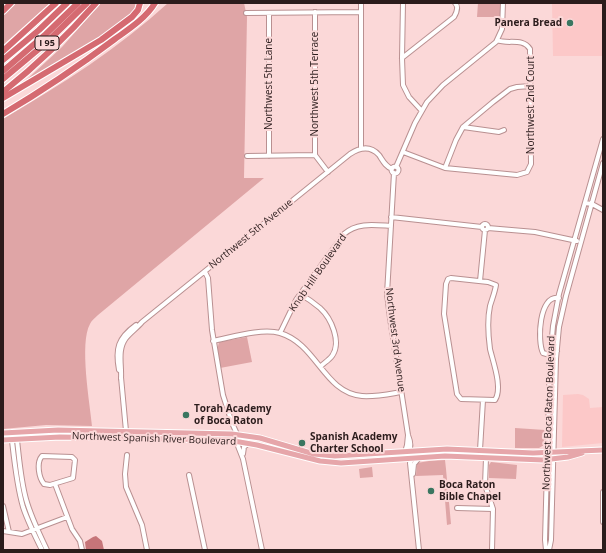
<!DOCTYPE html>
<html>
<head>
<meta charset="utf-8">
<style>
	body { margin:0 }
	#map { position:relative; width:606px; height:553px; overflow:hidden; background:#fbd8d8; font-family:"Open Sans",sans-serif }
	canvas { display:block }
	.frame { position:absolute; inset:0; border:4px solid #2b1c1c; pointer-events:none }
</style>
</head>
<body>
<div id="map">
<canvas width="606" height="553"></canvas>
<div class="frame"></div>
</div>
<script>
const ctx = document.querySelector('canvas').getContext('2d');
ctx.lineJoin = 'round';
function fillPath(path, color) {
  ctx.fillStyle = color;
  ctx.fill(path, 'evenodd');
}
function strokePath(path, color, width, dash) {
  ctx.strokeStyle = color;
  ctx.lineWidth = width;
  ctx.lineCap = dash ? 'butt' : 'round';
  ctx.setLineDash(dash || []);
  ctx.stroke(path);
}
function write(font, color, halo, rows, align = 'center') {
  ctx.font = font + ' "Open Sans",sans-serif';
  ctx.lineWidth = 4;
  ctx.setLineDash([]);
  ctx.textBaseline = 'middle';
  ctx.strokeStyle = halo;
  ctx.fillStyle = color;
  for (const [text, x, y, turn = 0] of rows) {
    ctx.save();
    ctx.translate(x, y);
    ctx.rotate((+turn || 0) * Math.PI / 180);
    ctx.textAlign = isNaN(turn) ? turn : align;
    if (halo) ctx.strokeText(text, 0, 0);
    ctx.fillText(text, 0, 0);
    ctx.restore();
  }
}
fillPath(new Path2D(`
	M 552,3 L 603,3 L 603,56 L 553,56 Z
	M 578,394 L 583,395 L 589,399 L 590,408 L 603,407 L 603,443 L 562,447 L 563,395 Z`), '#fcc8c8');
fillPath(new Path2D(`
	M 14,3 L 50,3 L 3,45 L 3,14 Z
	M 101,3 L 138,3 L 135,11 L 91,44 L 23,83 L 62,47 Z
	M 168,3 L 244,3 L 247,17 L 244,178 L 264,178 L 98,315 C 95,318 91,321 90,324 C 79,343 90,404 92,426 L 46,425 L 3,429 L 3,119 C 61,85 119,48 168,3 Z
	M 478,3 L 500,3 L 500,17 L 477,17 Z
	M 247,337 L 252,362 L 220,368 L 217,350 L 219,342 Z
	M 515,428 L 545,430 L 544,445 L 539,448 L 515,448 Z
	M 445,460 L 446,469 L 451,524 L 447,525 L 443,475 L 416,476 L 417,463 L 429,461 Z
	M 491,462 L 517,465 L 516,479 L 489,478 L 489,465 Z
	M 372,467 L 373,477 L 360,478 L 359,469 Z`), '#dfa5a6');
fillPath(new Path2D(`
	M 96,536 L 102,541 L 104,550 L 86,550 L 85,542 L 93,537 Z`), '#c67579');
const minor = new Path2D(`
	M 403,3 L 402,58 L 403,85 L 409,97 L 421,110
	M 315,12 L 315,155
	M 246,13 L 361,12
	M 269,13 L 269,156
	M 402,58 L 454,17 C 457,12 459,7 455,3
	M 463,127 L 499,132 L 504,130
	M 361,148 L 361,3
	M 403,152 L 445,168 L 517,175 L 527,172 L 531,164 L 530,49 C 522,37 508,45 497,40
	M 247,156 L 315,155 L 328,172
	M391.5 170a3.5 3.5 0 1 1 7 0a3.5 3.5 0 1 1-7 0Z
	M 396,167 L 415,123 L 427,102 L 443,85 L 496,42 L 502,29 L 503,3
	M 445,168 L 456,140 L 463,127 L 493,102 L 510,89 L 517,87 L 531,86
	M 394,173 L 387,294 L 390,318 L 408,435 C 410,440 412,446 409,451
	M 585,203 L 592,204 L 603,210
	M 391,217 L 482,227
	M482 227a3 3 0 1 1 6 0a3 3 0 1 1-6 0Z
	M 488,228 L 535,232 L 577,241
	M 205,272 L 208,278 L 212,330 L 223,395 L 232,423 L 237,434
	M 451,278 L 488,282 L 496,285 C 495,292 492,299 490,306 C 487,320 488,334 490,349 C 493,362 503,388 495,400 L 461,399 L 457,394 L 444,314 L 446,284 L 448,279 Z
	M 480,281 L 485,230
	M 300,294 C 307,298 314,303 320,308 C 331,318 342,342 332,356 C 329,360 324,363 321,366
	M 280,333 L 296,300 L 344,234 C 357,222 375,225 391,226
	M 213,341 C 233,337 261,328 280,333 C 317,344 324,393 362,396 C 375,397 389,394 401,392
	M 557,351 L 550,355 L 543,353 C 537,341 539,294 559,298
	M 119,370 C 115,349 118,338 136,325
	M 121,377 L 126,431
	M 121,379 C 122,365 117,350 126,338 C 131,332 137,328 142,322 L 350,154 C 359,148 370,145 379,155 C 383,161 385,166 392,169
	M 11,432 C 14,457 16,483 23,507 C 28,522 35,536 42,550
	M 16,432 C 19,454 20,477 26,499 C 31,517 39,533 47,550
	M 236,441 L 243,459 L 262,550
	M 480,450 L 483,400
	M 405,452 L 407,445 L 408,435
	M 243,454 L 244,447 L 249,443
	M 127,455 L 125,474 L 126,487 L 142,525 L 147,550
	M 42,456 L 72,457 L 75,460 L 73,478 L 50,485 L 44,484 C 39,478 36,463 42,456 Z
	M 412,458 L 410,463 L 419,550
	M 486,458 L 485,485 L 493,509 L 492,550
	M 413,474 L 414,464 L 419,458
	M 189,475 L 205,550
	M 55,484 L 72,529 L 80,541 L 82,550
	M 603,492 L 603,522
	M 3,506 L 9,532
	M 457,508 L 493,509
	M 3,531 L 22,534 L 67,517
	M 546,550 L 545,540 L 550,359 L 553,326 L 559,294 L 603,139
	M 549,550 L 551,540 L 556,359 L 559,327 L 566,296 L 603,163`);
const major = new Path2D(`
	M 3,433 L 58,430 L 232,434 L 260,438 L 314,454 L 335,456 L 447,449 L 533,453 L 603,450
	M 3,440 L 60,437 L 228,440 L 257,445 L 320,461 L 341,463 L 445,456 L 543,460 L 568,457 L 582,453`);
const highway = new Path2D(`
	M 3,11 L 11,3
	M 3,51 L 56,3
	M 3,60 L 39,30 L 67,3
	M 3,71 L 46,34 L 78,3
	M 3,79 L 46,43 L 87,3
	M 3,92 C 37,65 68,35 96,3
	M 3,98 L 101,40 L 132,17 L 138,10 L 140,3
	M 3,114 C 42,91 79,66 115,39 C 129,29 146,18 155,3`);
strokePath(minor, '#b99091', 6);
strokePath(major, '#fff', 7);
strokePath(highway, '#fff', 8);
strokePath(minor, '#fff', 4);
strokePath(major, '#e6a6aa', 5);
strokePath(highway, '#d56a71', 6);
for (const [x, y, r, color] of [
	[570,23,4,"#3a7660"],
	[186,415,4,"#3a7660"],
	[302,443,4,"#3a7660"],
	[431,491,4,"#3a7660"]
]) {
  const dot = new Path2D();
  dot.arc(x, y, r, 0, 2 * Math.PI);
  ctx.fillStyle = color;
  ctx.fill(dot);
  strokePath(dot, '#fbd8d8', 1.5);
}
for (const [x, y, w] of [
	[47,43,24]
]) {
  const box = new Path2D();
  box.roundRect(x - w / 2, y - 7, w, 14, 3);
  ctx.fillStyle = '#fbd8d8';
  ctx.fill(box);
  strokePath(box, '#2b1c1c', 1);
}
write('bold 9px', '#2b1c1c', null, [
	["I 95",47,43]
]);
write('bold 10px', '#2b1c1c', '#fbd8d8', [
	["Panera Bread",562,23,"right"],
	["Torah Academy",194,409],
	["of Boca Raton",194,421],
	["Spanish Academy",310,437],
	["Charter School",310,449],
	["Boca Raton",439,485],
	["Bible Chapel",439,497]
], 'left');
write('10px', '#2b1c1c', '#fbd8d8', [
	["Northwest 5th Lane",269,84,-90],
	["Northwest 5th Terrace",315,84,-90],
	["Northwest 2nd Court",531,105,-90],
	["Northwest 5th Avenue",251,234,-39],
	["Knob Hill Boulevard",318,273,-55],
	["Northwest 3rd Avenue",395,340,83],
	["Northwest Boca Raton Boulevard",549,413,-88],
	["Northwest Spanish River Boulevard",154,439,2]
]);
</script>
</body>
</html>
